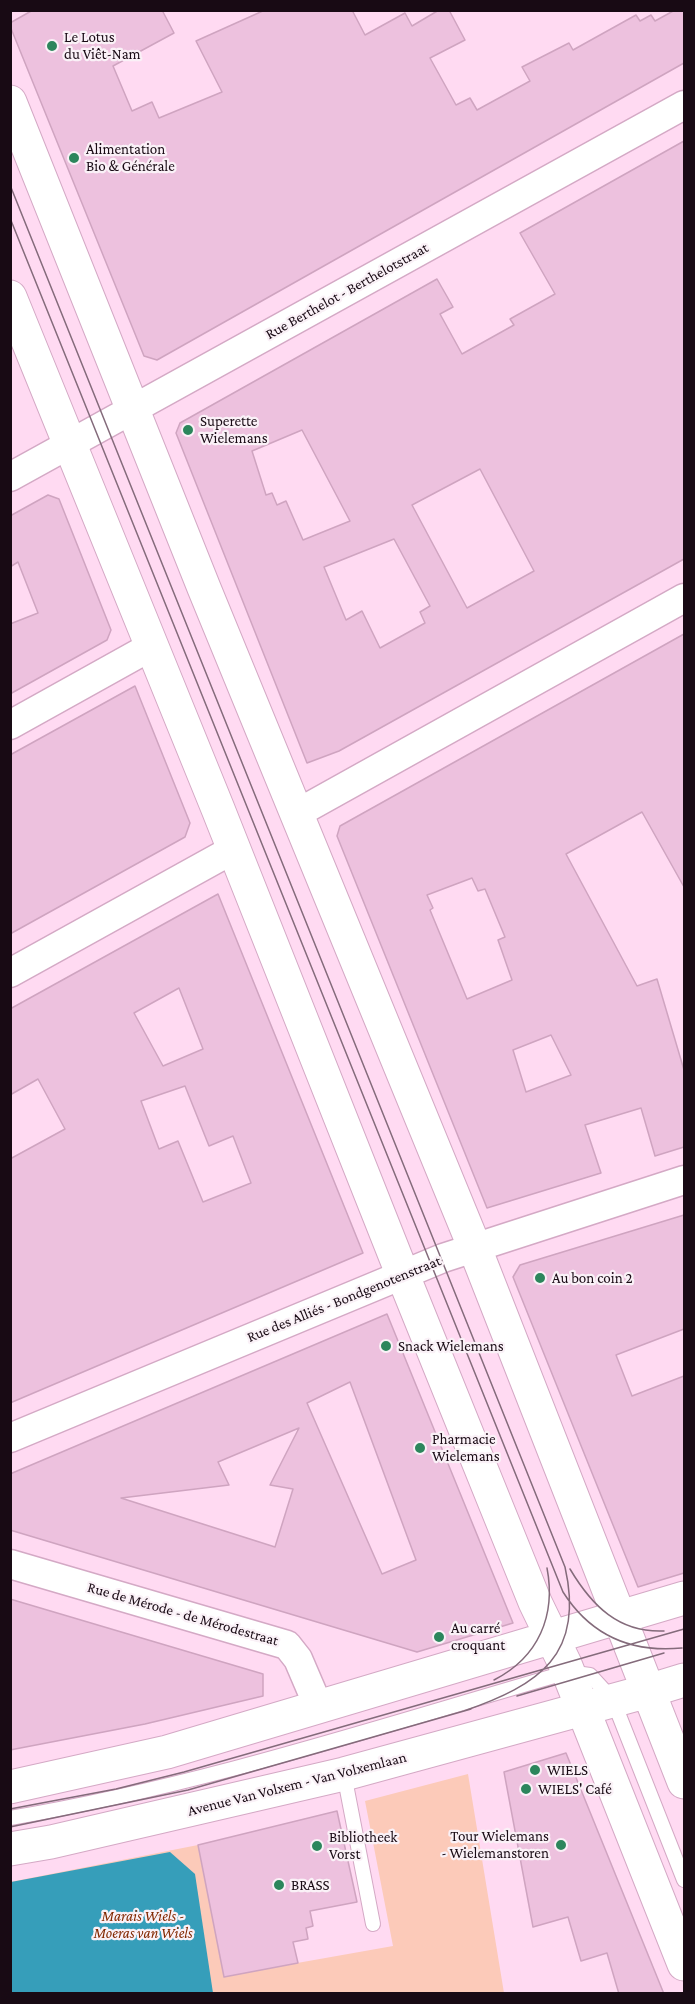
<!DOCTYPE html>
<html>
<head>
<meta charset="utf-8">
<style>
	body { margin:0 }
	#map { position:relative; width:695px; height:2004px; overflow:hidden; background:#ffdaf2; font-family:"Crimson Pro",serif }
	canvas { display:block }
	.frame { position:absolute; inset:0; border:12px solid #180a14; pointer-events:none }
</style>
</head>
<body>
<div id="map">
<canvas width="695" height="2004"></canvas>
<div class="frame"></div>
</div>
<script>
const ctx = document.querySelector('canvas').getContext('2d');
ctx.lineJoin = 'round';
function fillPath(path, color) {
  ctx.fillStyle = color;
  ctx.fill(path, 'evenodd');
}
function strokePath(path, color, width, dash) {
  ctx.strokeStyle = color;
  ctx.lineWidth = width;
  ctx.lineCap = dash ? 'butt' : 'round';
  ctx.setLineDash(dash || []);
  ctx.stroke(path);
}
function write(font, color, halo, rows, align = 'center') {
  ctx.font = font + ' "Crimson Pro",serif';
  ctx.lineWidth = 4.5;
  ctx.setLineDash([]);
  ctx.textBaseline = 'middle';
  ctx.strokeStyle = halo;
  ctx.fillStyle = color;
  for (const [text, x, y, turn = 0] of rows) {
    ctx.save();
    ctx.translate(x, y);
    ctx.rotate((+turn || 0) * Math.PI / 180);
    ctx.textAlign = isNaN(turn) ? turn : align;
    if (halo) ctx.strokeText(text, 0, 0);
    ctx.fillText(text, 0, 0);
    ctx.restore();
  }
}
fillPath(new Path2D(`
	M 468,1774 L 504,1993 L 11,1993 L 10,1882 L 198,1845 L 224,1976 L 393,1946 L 365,1801 Z`), '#fccab9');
fillPath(new Path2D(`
	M 170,1852 L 195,1874 L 213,1993 L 11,1993 L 11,1882 Z`), '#369eba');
const building = new Path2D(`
	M 33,10 L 162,10 L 174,33 L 113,66 L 132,111 L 152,102 L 159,118 L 222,92 L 196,41 L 265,10 L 352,10 L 365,35 L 405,13 L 412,26 L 439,10 L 449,10 L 465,40 L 430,58 L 456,105 L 470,98 L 477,110 L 530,81 L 522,67 L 569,43 L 573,50 L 636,15 L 640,21 L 651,15 L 655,21 L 675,10 L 684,10 L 684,63 L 157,360 L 144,356 L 10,26 L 10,23 Z
	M 684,141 L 684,559 L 339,751 L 307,763 L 176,433 L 180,423 L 437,279 L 453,307 L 440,314 L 462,354 L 514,325 L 510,319 L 555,294 L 520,233 ZM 302,430 L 350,521 L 303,540 L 286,501 L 277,505 L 272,493 L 266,495 L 252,451 ZM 480,469 L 534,571 L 467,608 L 412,505 ZM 394,539 L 430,606 L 420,612 L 425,623 L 380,648 L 362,611 L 346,620 L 324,567 Z
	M 48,495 L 59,499 L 111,630 L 107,640 L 10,694 L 10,624 L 38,613 L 18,562 L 10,567 L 10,516 Z
	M 684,634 L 684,887 L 642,812 L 566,854 L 637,986 L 657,979 L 684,1070 L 684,1147 L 655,1156 L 641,1108 L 585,1125 L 601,1173 L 487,1208 L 337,836 L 340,826 ZM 472,878 L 478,891 L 485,889 L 505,937 L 498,940 L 512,980 L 467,999 L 430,910 L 433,908 L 427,895 ZM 551,1035 L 571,1075 L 526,1092 L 513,1050 Z
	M 135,686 L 190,823 L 185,837 L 10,934 L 10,755 Z
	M 218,894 L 363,1253 L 10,1403 L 10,1159 L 65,1129 L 38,1079 L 10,1095 L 10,1009 ZM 179,988 L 203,1049 L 163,1066 L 134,1013 ZM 185,1086 L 209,1146 L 233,1136 L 251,1183 L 203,1202 L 178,1141 L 159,1149 L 141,1101 Z
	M 684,1215 L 684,1329 L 616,1355 L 632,1396 L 684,1376 L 684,1573 L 638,1587 L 513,1277 L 520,1265 Z
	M 387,1314 L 513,1623 L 417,1652 L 10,1530 L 10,1474 ZM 350,1382 L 416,1560 L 382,1574 L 307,1403 ZM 299,1428 L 270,1485 L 293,1489 L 275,1547 L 121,1498 L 229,1485 L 218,1462 Z
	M 10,1599 L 263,1674 L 263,1696 L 145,1724 L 10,1750 Z
	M 566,1753 L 664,1994 L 619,1994 L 607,1953 L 581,1961 L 568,1917 L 533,1927 L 504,1772 Z
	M 337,1811 L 357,1902 L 310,1911 L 313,1926 L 306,1928 L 308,1939 L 293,1942 L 298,1963 L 224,1977 L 198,1845 Z`);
fillPath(building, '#edc1de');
strokePath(building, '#cfa4c0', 1.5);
const service = new Path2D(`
	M 344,1774 L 373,1924
	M 10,1818 C 200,1786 384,1725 568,1672 L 590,1675 L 613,1700 L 684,1880`);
const minor = new Path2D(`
	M 10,477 L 684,105
	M 10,725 L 152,646
	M 296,814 L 684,598
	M 10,973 L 234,849
	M 10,1438 L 443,1258 L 684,1180
	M 10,1564 L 287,1645 L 298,1659 L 319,1708`);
const tertiary = new Path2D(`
	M 620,1617 L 684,1598
	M 648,1691 L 684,1680`);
const secondary = new Path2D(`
	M 10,102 L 204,588 L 474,1246 L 684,1782
	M 10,297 L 218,809 L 402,1273 L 535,1602 L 565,1664 L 684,1964
	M 10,1787 L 167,1752 L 620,1617
	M 10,1849 L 51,1842 L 344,1774 L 648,1691`);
strokePath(service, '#d4a9c5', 16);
strokePath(minor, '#d4a9c5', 31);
strokePath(tertiary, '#d4a9c5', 35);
strokePath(secondary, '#d4a9c5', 35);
strokePath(service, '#fff', 14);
strokePath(minor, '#fff', 28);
strokePath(tertiary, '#fff', 33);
strokePath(secondary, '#fff', 33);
strokePath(new Path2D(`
	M 10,185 L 565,1567 C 585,1655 539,1685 464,1711
	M 10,218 L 563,1592 C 591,1636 631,1653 682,1648
	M 570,1569 C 592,1606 619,1633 664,1631
	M 494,1680 C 539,1657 556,1615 547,1568
	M 517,1696 L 664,1653
	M 10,1809 L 116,1789 L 184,1772 L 684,1629
	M 10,1827 L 188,1790 L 471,1709`), '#846b7b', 1.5);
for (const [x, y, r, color] of [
	[52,46,6,"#2c865c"],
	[74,158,6,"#2c865c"],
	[188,430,6,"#2c865c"],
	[540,1278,6,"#2c865c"],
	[386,1346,6,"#2c865c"],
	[420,1448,6,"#2c865c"],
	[439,1637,6,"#2c865c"],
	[535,1770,6,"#2c865c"],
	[526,1789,6,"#2c865c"],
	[561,1845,6,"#2c865c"],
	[317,1846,6,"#2c865c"],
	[279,1885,6,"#2c865c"]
]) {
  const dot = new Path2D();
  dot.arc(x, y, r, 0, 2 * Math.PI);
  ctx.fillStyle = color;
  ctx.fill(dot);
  strokePath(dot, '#faf1f7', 2);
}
write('15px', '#180a14', '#faf1f7', [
	["Le Lotus",64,37],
	["du Viêt-Nam",64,54],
	["Alimentation",86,149],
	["Bio & Générale",86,166],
	["Superette",200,421],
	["Wielemans",200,438],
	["Au bon coin 2",552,1278],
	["Snack Wielemans",398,1346],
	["Pharmacie",432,1439],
	["Wielemans",432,1456],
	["Au carré",451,1628],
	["croquant",451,1645],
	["WIELS",547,1770],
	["WIELS' Café",538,1789],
	["Tour Wielemans",549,1836,"right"],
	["- Wielemanstoren",549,1853,"right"],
	["Bibliotheek",329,1837],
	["Vorst",329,1854],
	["BRASS",291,1885]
], 'left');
write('15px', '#180a14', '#faf1f7', [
	["Rue Berthelot - Berthelotstraat",347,291,-29],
	["Rue des Alliés - Bondgenotenstraat",344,1299,-22],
	["Rue de Mérode - de Mérodestraat",183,1614,16],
	["Avenue Van Volxem - Van Volxemlaan",297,1784,-14]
]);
write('italic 15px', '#822800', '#faf1f7', [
	["Marais Wiels -",143,1916],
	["Moeras van Wiels",143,1933]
]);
</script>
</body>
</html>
